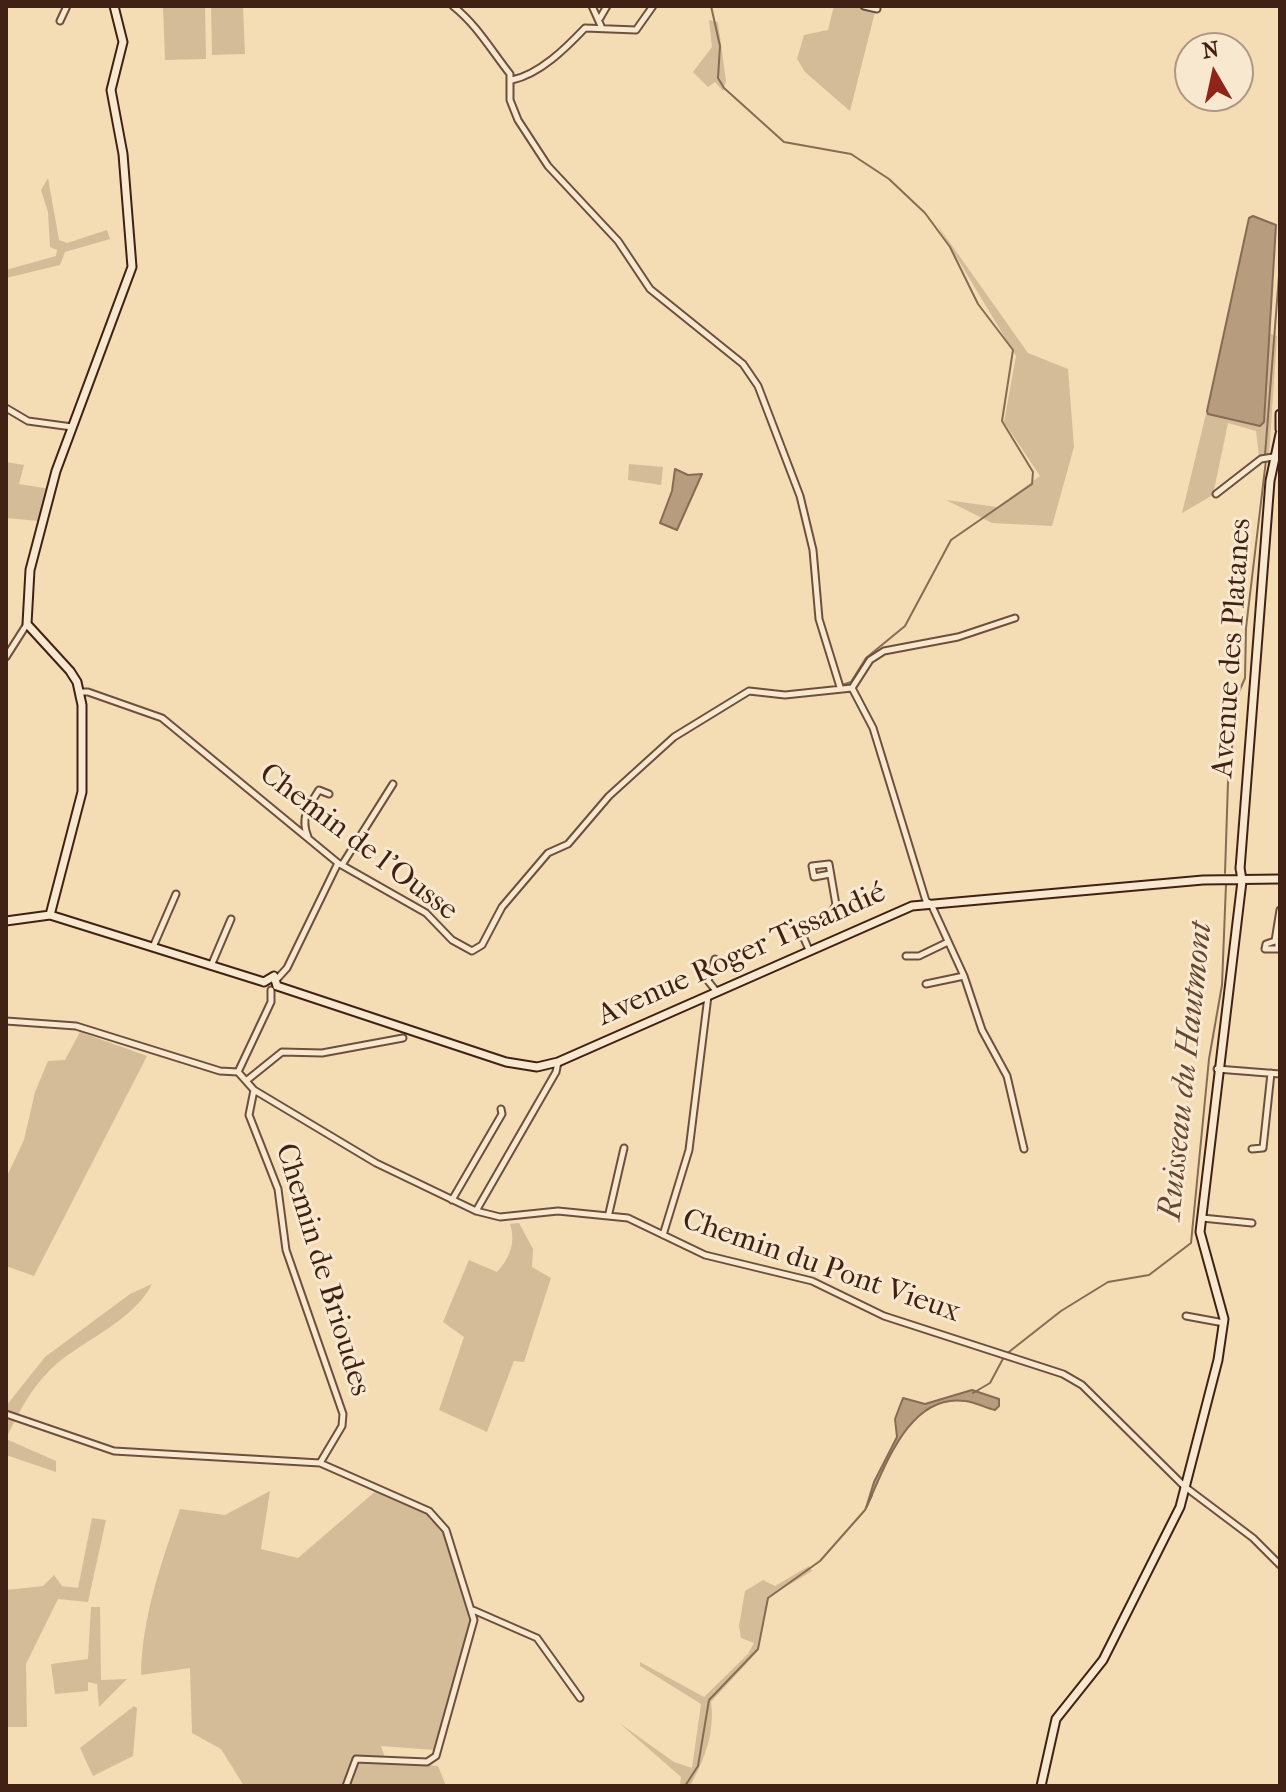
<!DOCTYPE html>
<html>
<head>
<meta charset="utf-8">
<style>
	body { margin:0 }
	#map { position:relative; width:1286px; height:1792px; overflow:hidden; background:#f4dcb5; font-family:"IM FELL French Canon",serif }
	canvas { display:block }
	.frame { position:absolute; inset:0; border:8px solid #402113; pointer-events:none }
	.north { position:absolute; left:1174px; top:32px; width:80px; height:80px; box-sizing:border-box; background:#f8e8cf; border:2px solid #ae9884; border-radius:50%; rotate:351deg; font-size:22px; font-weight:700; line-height:32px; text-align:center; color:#402113 }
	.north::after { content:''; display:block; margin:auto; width:28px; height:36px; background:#8f2418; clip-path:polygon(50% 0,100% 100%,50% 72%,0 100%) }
</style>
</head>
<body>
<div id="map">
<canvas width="1286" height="1792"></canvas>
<div class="frame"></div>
<div class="north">N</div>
</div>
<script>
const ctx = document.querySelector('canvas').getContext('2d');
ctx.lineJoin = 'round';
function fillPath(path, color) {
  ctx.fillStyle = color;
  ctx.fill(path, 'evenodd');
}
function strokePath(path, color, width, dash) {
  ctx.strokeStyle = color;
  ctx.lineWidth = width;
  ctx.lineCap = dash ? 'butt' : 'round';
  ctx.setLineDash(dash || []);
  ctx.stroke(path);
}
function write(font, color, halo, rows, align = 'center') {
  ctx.font = font + ' "IM FELL French Canon",serif';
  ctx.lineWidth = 6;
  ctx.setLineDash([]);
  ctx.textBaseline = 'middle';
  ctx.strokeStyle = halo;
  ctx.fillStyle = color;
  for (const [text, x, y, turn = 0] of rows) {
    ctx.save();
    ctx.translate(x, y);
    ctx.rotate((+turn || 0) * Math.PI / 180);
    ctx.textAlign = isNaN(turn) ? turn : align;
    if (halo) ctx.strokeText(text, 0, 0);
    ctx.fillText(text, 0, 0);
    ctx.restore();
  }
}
fillPath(new Path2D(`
	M 163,6 L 205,6 L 206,59 L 165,60 Z
	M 211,6 L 243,6 L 245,54 L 212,55 Z
	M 834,6 L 858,6 L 875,12 L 850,111 L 805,72 L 797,59 L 804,35 L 828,30 Z
	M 709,20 L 718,22 L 726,81 L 723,91 L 715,82 L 708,87 L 693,72 L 712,47 Z
	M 48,178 L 59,240 L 67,243 L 107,230 L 110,239 L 65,252 L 60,265 L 6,278 L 6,270 L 56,256 L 57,250 L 50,247 L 48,212 L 41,190 Z
	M 936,223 L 1028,353 L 1068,369 L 1074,447 L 1052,526 L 992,523 L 946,500 L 997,507 L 1040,476 L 1004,422 L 1016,356 Z
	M 1229,319 L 1277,336 L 1269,456 L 1259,456 L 1256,431 L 1228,423 L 1213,495 L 1182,513 Z
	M 6,462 L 24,465 L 19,484 L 50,489 L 39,521 L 6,518 Z
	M 629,464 L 663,467 L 661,485 L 628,480 Z
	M 80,1032 L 147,1056 L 34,1276 L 6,1266 L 6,1178 L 24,1140 L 35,1092 L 48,1061 L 65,1060 Z
	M 519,1223 L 533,1249 L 532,1267 L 551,1278 L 524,1362 L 514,1361 L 487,1432 L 439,1410 L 464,1337 L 443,1322 L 469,1260 L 497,1272 C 510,1258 516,1242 510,1224 Z
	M 152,1284 C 133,1323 77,1342 49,1371 C 30,1390 17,1415 6,1439 L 56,1461 L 56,1472 L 6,1455 L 6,1406 L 45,1357 L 130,1294 Z
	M 377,1490 L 429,1514 L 437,1522 L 447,1541 L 471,1615 L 468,1639 L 435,1750 L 381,1746 L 386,1761 L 438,1766 L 446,1786 L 244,1786 L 221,1749 L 192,1733 L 190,1668 L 141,1675 C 142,1617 161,1563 180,1509 L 225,1515 L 270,1491 L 261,1549 L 298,1558 Z
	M 92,1518 L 106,1520 L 88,1602 L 58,1599 L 26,1664 L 27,1727 L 6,1727 L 6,1590 L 43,1586 L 54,1575 L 62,1586 L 78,1588 Z
	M 809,1566 L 812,1571 L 769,1597 L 758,1651 L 711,1702 C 715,1732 705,1759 690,1786 L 680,1786 L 681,1777 L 618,1722 L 674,1762 L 692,1768 L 701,1704 L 640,1666 L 640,1662 L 704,1697 L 748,1654 L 754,1643 L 741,1638 L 739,1626 L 745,1591 L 763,1580 L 775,1586 Z
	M 91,1607 L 100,1607 L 101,1680 L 127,1679 L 99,1707 L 97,1684 L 88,1682 L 88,1691 L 55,1694 L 51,1664 L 88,1659 Z
	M 134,1706 L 137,1708 L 133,1756 L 93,1776 L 80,1748 Z`), '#d5bc99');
const water = new Path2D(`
	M 1253,216 L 1276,225 L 1264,422 L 1260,426 L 1208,414 L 1207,411 L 1249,218 Z
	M 675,469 L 688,475 L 702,474 L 677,530 L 660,523 L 672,491 Z
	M 972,1390 L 999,1399 L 999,1406 L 995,1410 C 985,1408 976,1402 965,1401 C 909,1393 885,1467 866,1508 L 874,1482 L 897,1437 L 895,1419 L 903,1398 L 925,1404 Z`);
fillPath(water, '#b79c7e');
strokePath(water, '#876b53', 2);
strokePath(new Path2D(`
	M 711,6 L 720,46 L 718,78 L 724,88 L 784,142 L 851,154 L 889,179 L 925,213 L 950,247 L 978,304 L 1013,350 L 1002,421 L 1033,472 L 1032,484 L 951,540 L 905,626 L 866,658 L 851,682 L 842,685
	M 1265,455 L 1280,263
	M 1225,873 L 1228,782 L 1238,694 L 1245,678 L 1246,628 L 1266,460
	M 973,1393 L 990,1383 L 1005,1355 L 1061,1311 L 1108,1282 L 1149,1275 L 1191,1243 L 1209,1059 L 1222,985 L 1226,884
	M 685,1786 L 698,1766 L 709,1700 L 758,1649 L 768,1598 L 820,1561 L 865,1510 L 872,1495`), '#876b53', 2);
const street = new Path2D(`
	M 453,6 C 477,25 491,50 510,74 L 510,100 L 518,120 L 548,166 L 618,241 L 650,289 L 743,364 L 758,386 L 800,496 L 813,550 L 819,619 L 840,687
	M 592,6 L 601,26
	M 864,6 L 877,9
	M 600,18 L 607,6
	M 60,21 L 67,6
	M 512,80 C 540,74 566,48 585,28 L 636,30 L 653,6
	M 6,408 L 28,421 L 72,427
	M 1216,494 L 1261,459 L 1273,457
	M 6,657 L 27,624
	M 852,688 L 873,728 L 926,901 L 931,904 L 964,976 L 982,1030 L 1007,1076 L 1024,1149
	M 852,688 L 870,660 L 884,651 L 958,637 L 1015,618
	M 80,692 L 88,692 L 162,718 L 338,863 L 426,913 L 452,940 L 472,951 L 482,945 L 502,907 L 548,853 L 568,844 L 609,796 L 674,737 L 749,691 L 785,695 L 852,688
	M 308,837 C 300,818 308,807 319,790 L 329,794
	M 342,865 L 393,784
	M 1275,941 L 1266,944 L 1265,949 L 1278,949 L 1278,942 L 1275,941 L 1280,910
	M 153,947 L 176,894
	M 809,950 L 800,929 L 831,913 L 836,905 L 829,864 L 812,866 L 814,877 L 830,874
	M 906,956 L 919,956 L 948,942
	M 715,959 L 708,981 L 717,992
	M 211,966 L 231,919
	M 277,979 L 287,968 L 338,863
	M 926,984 L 964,976
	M 271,990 L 271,1002 L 238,1072 L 254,1090 L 249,1115 L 278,1189 L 286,1250 L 343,1414 L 342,1426 L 320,1463 L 429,1511 L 446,1530 L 474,1620 L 436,1756 L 427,1762 L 356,1759 L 346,1786
	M 6,1021 L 76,1026 L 220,1071 L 238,1072
	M 1217,1069 L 1280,1074
	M 246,1081 L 282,1052 L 322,1053 L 403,1038
	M 254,1090 L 376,1163 L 476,1211 L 500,1217 L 558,1211 L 628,1218 L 705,1255 L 812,1281 L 884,1316 L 1063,1374 L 1082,1385 L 1184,1486 L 1253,1538 L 1280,1565
	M 1252,1149 L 1263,1148 L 1271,1073
	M 452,1200 L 502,1114 L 501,1109
	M 476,1211 L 556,1072 L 558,1062
	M 609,1213 L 624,1148
	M 1202,1218 L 1252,1223
	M 663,1235 L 689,1150 L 708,996
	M 1186,1316 L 1224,1323
	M 6,1414 L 114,1451 L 320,1463
	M 473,1610 L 537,1638 L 580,1698`);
const secondary = new Path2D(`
	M 1280,414 L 1280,429
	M 1240,869 L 1270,481 L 1280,434
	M 50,915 L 82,792 L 82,705 L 77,682 L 70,671 L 27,624 L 30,570 L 56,471 L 132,267 L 123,154 L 111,90 L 123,42 L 114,6
	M 6,921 L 50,915 L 264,982
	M 264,982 L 274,976 L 277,986
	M 277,986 L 506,1062 L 537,1067 L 558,1062 L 912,906 L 1203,880 L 1280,879
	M 1041,1786 L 1056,1719 L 1103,1660 L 1180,1507 L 1218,1360 L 1224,1319 L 1200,1232 L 1242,881 L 1240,867`);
strokePath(street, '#6d503c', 9);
strokePath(secondary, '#402113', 11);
strokePath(street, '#f8e8cf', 5);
strokePath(secondary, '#f8e8cf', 7);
write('30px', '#402113', '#f8e8cf', [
	["Avenue des Platanes",1233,648,-86],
	["Chemin de l'Ousse",358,843,37],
	["Avenue Roger Tissandié",742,955,-24],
	["Chemin du Pont Vieux",821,1267,19],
	["Chemin de Brioudes",322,1270,73]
]);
write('italic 32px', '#644633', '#f8e8cf', [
	["Ruisseau du Hautmont",1187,1071,-84]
]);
</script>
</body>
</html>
